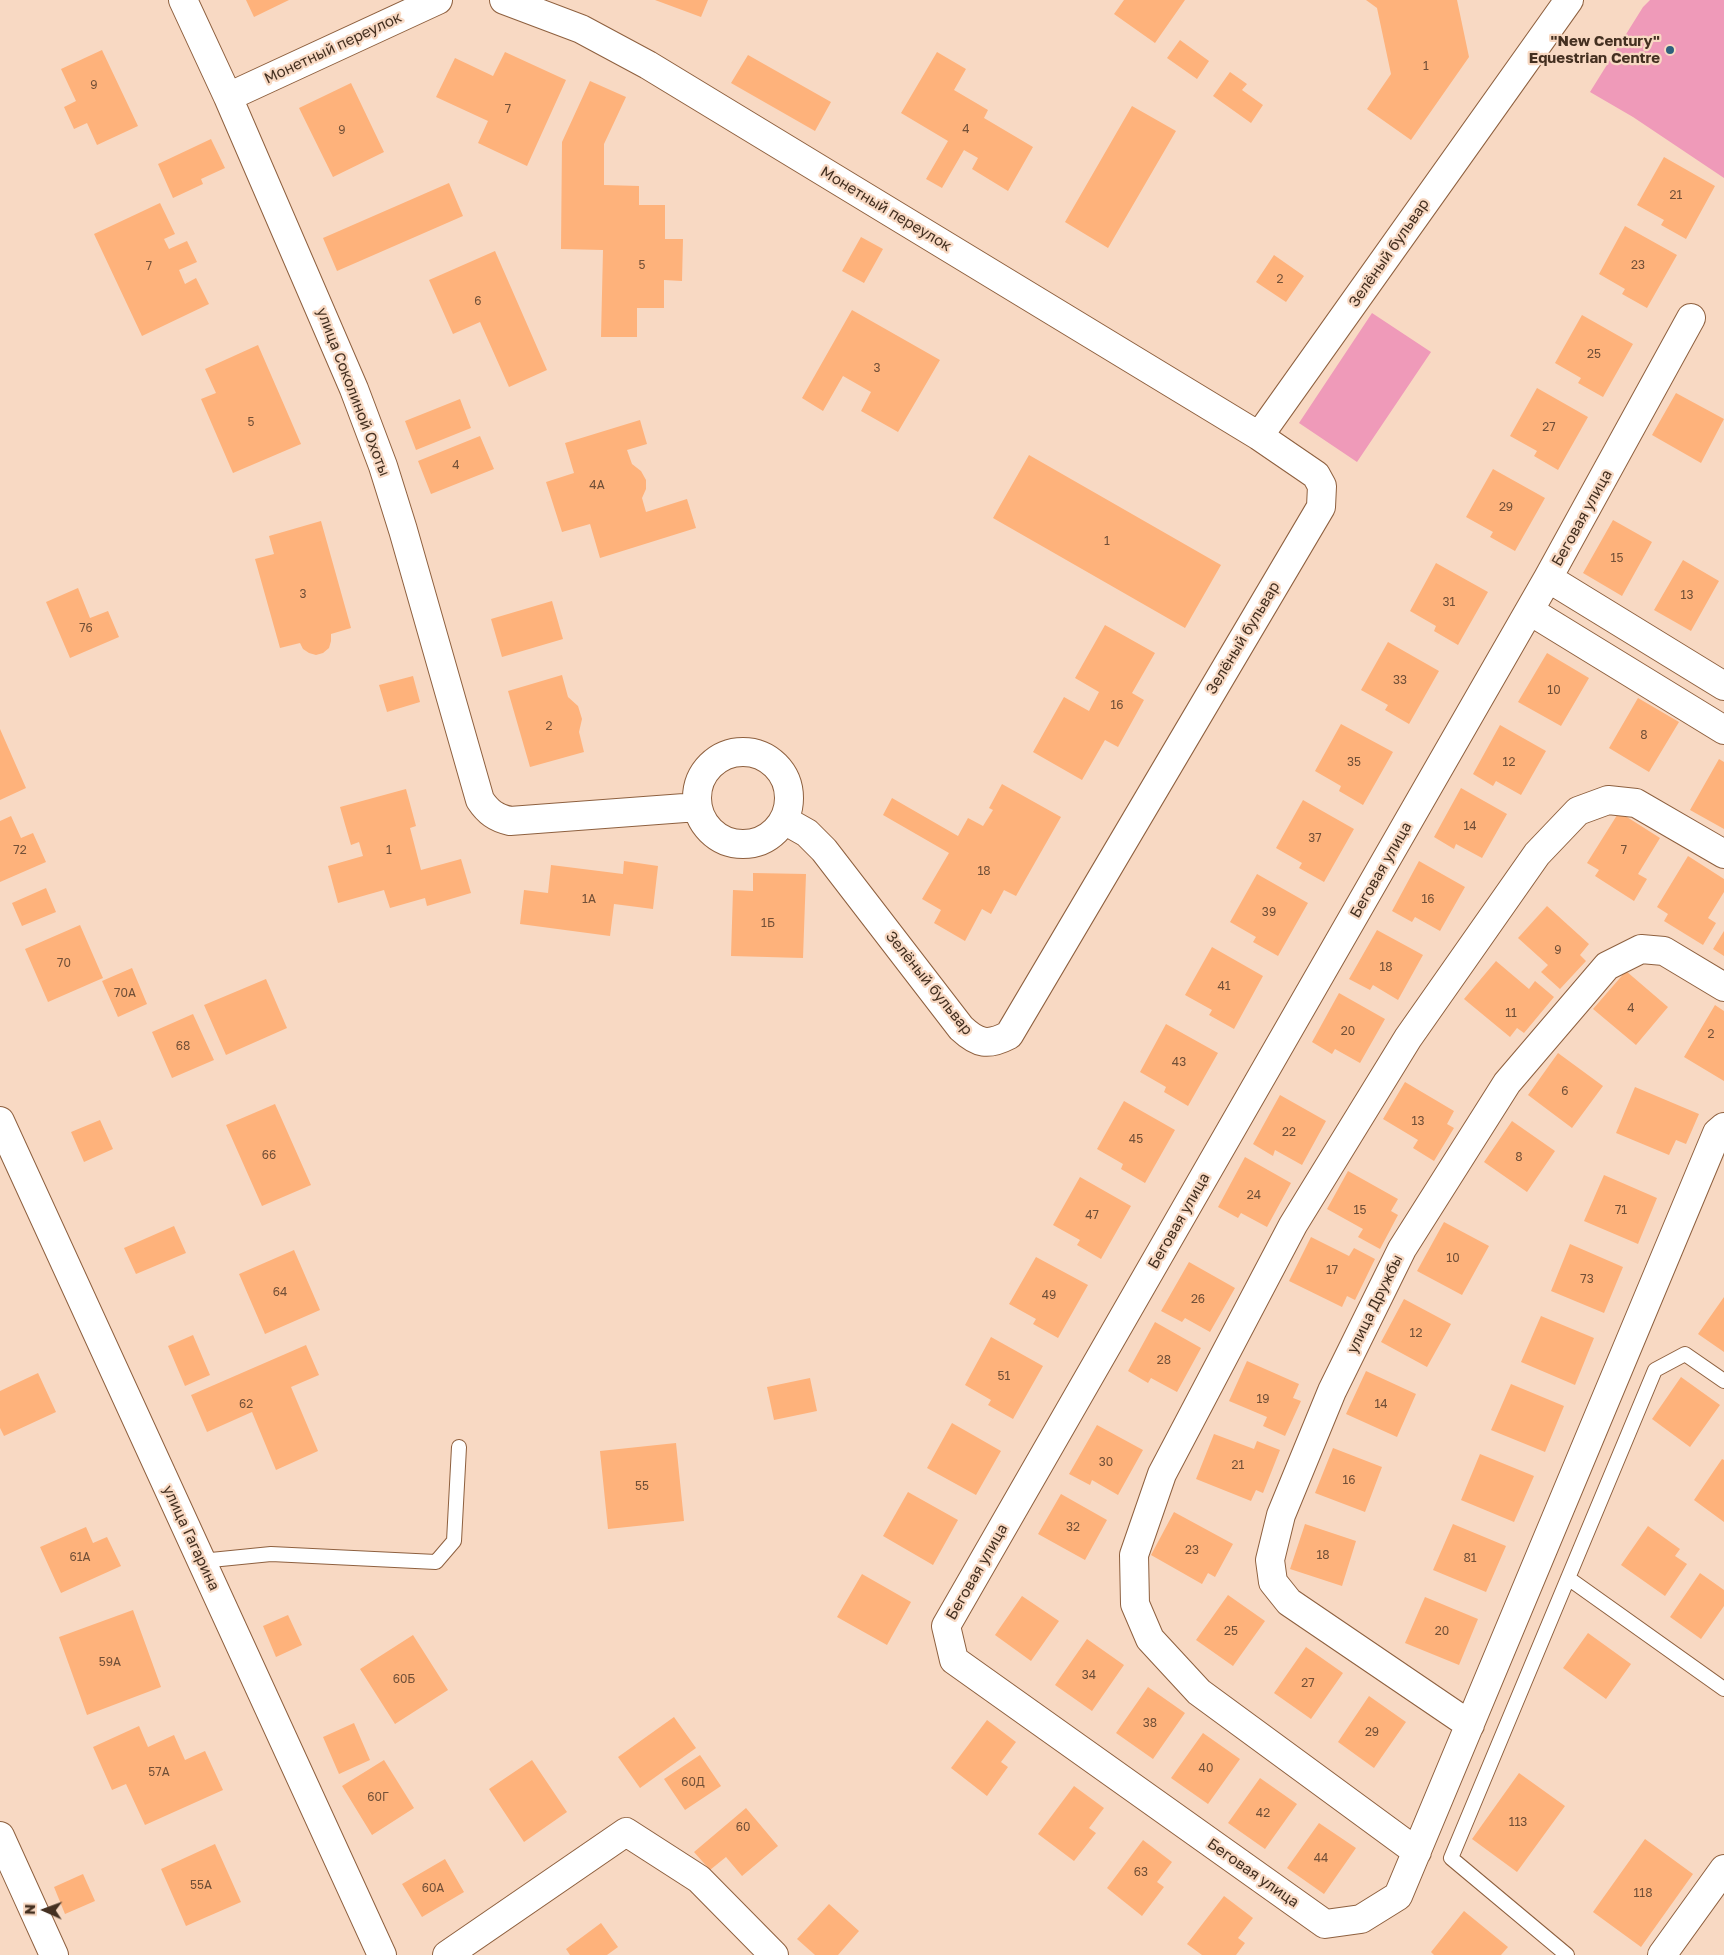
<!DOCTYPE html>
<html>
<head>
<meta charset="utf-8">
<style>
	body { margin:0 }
	#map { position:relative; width:1724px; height:1955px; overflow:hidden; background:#f8d9c3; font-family:"Golos Text",sans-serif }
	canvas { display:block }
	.north { position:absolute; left:20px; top:1885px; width:50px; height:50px; -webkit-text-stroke:4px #f8d9c3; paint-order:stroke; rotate:272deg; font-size:14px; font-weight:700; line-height:20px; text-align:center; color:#443021 }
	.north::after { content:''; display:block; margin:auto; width:18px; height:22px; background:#443021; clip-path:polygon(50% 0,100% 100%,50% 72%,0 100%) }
</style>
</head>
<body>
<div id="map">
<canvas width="1724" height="1955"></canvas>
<div class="north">N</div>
</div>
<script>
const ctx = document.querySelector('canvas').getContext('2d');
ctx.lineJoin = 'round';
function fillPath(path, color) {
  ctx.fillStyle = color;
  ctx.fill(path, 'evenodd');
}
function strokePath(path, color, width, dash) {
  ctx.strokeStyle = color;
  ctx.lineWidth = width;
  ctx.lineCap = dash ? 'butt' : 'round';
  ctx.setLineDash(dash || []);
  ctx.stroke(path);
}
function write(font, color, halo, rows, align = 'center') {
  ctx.font = font + ' "Golos Text",sans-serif';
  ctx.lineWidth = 4.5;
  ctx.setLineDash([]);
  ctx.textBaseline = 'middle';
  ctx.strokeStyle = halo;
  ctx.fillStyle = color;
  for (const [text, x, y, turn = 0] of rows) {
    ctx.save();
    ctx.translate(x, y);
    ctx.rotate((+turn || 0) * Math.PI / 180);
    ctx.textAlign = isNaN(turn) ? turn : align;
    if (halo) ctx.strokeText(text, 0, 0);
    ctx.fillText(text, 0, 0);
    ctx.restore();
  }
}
fillPath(new Path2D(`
	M 1650,0 L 1724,0 L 1724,178 L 1633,117 L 1590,92 L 1643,7 Z
	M 1372,313 L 1431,352 L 1357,462 L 1299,423 Z`), '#ef9ab9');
fillPath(new Path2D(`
	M 246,0 L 289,0 L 254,17 Z
	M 655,0 L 708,0 L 701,17 Z
	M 1124,0 L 1185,0 L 1155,43 L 1114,14 Z
	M 1366,0 L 1457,0 L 1469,57 L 1411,140 L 1367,109 L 1391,74 L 1377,8 Z
	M 1180,40 L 1209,61 L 1197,79 L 1167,58 Z
	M 102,50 L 138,126 L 97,145 L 87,123 L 74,129 L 64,107 L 76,101 L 61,69 Z
	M 505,52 L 566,80 L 527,166 L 478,143 L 488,121 L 436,97 L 455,58 L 493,76 Z
	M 937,52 L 966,69 L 954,90 L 988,110 L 984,118 L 1033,147 L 1008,191 L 972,169 L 978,158 L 964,150 L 942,188 L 926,179 L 948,141 L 901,113 Z
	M 748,55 L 831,102 L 815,131 L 731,83 Z
	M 1230,72 L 1247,84 L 1242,90 L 1263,105 L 1251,123 L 1213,96 Z
	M 590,81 L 626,97 L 604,144 L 604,185 L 639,186 L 639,205 L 665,205 L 665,239 L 683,239 L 682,281 L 664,280 L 664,308 L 637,308 L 637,337 L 601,337 L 603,250 L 561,249 L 562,142 Z
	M 351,83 L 384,152 L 333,177 L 299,108 Z
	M 1132,106 L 1176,131 L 1108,248 L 1065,222 Z
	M 211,139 L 225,168 L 201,179 L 203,184 L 173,198 L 158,164 Z
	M 1664,157 L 1715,186 L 1686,239 L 1661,225 L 1664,220 L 1637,205 Z
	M 449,183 L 463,216 L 337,271 L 323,238 Z
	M 160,203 L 175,234 L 164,239 L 169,249 L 187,241 L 197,262 L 179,270 L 185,284 L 196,278 L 209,304 L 142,336 L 94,234 Z
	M 1625,226 L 1677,255 L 1647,308 L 1622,294 L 1625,289 L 1599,274 Z
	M 861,237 L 883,249 L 864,283 L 842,271 Z
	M 495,251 L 547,370 L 509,387 L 480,322 L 453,334 L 429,280 Z
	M 1274,255 L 1304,276 L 1286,302 L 1256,282 Z
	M 852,310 L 940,360 L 898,432 L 861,411 L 871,392 L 843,376 L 823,411 L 802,398 Z
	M 1582,315 L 1633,344 L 1603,397 L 1578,383 L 1581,378 L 1555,363 Z
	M 258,345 L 301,444 L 233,473 L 201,399 L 216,393 L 205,369 Z
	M 1537,388 L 1588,417 L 1558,470 L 1534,456 L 1537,451 L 1510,436 Z
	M 1676,393 L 1724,419 L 1701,463 L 1652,435 Z
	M 460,399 L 471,428 L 416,450 L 405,421 Z
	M 640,420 L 647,444 L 627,450 L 632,464 L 641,471 L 646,480 L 646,489 L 642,498 L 646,512 L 687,499 L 696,528 L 600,558 L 590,524 L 562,532 L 546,482 L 574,473 L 565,443 Z
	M 480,436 L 494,469 L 431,494 L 418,461 Z
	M 1029,455 L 1221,565 L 1185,628 L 993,518 Z
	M 1493,469 L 1545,498 L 1515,551 L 1490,537 L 1493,532 L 1466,517 Z
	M 1613,520 L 1652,542 L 1622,596 L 1583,573 Z
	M 321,521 L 351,628 L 331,634 L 331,641 L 329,648 L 323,653 L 316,655 L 309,653 L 303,649 L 300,643 L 280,648 L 255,559 L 274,554 L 269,536 Z
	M 1683,560 L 1719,581 L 1691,631 L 1654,610 Z
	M 1436,563 L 1488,592 L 1458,645 L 1434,631 L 1436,626 L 1410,611 Z
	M 78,588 L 90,618 L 108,611 L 119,637 L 70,658 L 46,602 Z
	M 552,601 L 563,639 L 502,657 L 491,619 Z
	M 1105,625 L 1155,653 L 1132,693 L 1144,700 L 1118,747 L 1105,740 L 1082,780 L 1033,752 L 1064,697 L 1089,711 L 1099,692 L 1075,678 Z
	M 1388,642 L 1439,671 L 1409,724 L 1385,710 L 1388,705 L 1361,690 Z
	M 1547,653 L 1589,678 L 1561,726 L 1518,702 Z
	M 562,675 L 568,697 L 578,706 L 582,719 L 579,732 L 584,752 L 530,767 L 508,691 Z
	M 413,676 L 420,702 L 387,712 L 379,685 Z
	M 1638,698 L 1679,722 L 1649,772 L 1609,748 Z
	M 1341,724 L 1393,752 L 1363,805 L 1339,791 L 1341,786 L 1315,771 Z
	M 1500,725 L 1546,751 L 1521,795 L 1496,781 L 1493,786 L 1473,774 Z
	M 0,729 L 26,788 L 0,800 Z
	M 1719,759 L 1724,762 L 1724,829 L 1690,810 Z
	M 1002,784 L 1061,817 L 1016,896 L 1004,890 L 991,914 L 982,909 L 965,941 L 934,923 L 941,910 L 922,899 L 949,853 L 883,815 L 892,798 L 958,836 L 968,818 L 983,826 L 993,810 L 989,808 Z
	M 1461,788 L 1507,814 L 1482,858 L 1456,844 L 1454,849 L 1434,837 Z
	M 406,789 L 416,826 L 410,828 L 421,870 L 461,859 L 471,893 L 427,906 L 425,898 L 390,908 L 384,890 L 338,903 L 328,866 L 363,856 L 359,842 L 351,845 L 340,807 Z
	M 1303,800 L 1354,829 L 1324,882 L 1299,868 L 1302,863 L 1276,848 Z
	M 1619,812 L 1660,838 L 1638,874 L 1647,879 L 1634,901 L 1595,876 L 1599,870 L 1587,863 Z
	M 11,816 L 21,838 L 33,833 L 46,862 L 0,882 L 0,821 Z
	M 1688,856 L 1724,879 L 1724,892 L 1708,918 L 1716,923 L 1703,945 L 1664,921 L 1668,914 L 1657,907 Z
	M 624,861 L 658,866 L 653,909 L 614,904 L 610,936 L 520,924 L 524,890 L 548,893 L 551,865 L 623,874 Z
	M 1419,861 L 1465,887 L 1440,931 L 1415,917 L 1412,922 L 1392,911 Z
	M 753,873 L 806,874 L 803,958 L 731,956 L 733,890 L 753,891 Z
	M 1257,874 L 1308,903 L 1278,956 L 1253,942 L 1256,937 L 1230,922 Z
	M 46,888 L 56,912 L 22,926 L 12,903 Z
	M 1547,906 L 1589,944 L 1580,955 L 1586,961 L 1560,989 L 1541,972 L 1548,965 L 1518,938 Z
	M 80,925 L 103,978 L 48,1002 L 25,949 Z
	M 1377,930 L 1423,955 L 1398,1000 L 1373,985 L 1370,990 L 1349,979 Z
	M 1724,931 L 1724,956 L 1713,949 Z
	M 1212,947 L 1263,976 L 1234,1029 L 1209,1015 L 1212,1010 L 1185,995 Z
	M 1496,961 L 1529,989 L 1535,981 L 1554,997 L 1524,1033 L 1517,1028 L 1510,1037 L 1464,999 Z
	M 132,968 L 147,1004 L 118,1017 L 102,981 Z
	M 1626,971 L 1668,1007 L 1636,1045 L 1593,1009 Z
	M 266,979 L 287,1028 L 226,1055 L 204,1005 Z
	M 1339,993 L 1385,1019 L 1360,1063 L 1335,1049 L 1332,1054 L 1312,1042 Z
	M 1715,1005 L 1724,1011 L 1724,1081 L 1684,1057 Z
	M 193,1014 L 214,1060 L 172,1078 L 152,1032 Z
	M 1166,1024 L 1218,1053 L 1188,1106 L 1164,1092 L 1166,1087 L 1140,1072 Z
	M 1558,1053 L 1603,1086 L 1572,1128 L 1528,1095 Z
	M 1405,1082 L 1454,1111 L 1447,1124 L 1454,1128 L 1434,1161 L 1413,1148 L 1418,1140 L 1383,1119 Z
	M 1635,1087 L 1699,1114 L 1686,1144 L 1676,1140 L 1669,1155 L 1616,1133 Z
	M 1280,1095 L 1326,1121 L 1302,1165 L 1275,1150 L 1273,1156 L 1253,1144 Z
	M 1124,1101 L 1175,1130 L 1145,1183 L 1121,1169 L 1123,1164 L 1097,1149 Z
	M 275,1104 L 311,1185 L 262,1206 L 226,1125 Z
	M 100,1120 L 113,1149 L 84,1162 L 71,1132 Z
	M 1512,1121 L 1555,1151 L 1527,1192 L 1484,1162 Z
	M 1245,1157 L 1291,1183 L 1267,1227 L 1241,1213 L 1238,1218 L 1218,1207 Z
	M 1348,1171 L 1398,1199 L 1391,1211 L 1398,1215 L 1380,1249 L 1358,1237 L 1363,1229 L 1327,1209 Z
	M 1604,1175 L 1657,1198 L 1638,1244 L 1584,1221 Z
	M 1080,1177 L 1131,1206 L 1101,1259 L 1077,1245 L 1080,1240 L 1053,1225 Z
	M 1444,1222 L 1489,1246 L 1462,1295 L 1417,1271 Z
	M 174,1226 L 186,1253 L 136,1274 L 124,1248 Z
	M 1311,1237 L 1349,1256 L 1354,1248 L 1375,1259 L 1355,1300 L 1347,1296 L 1342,1307 L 1289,1281 Z
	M 1570,1244 L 1623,1267 L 1604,1313 L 1551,1291 Z
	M 294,1250 L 320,1310 L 265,1334 L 239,1274 Z
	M 1036,1257 L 1088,1285 L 1058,1338 L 1033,1324 L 1036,1319 L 1009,1304 Z
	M 1189,1262 L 1235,1288 L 1210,1332 L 1185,1318 L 1182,1322 L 1161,1311 Z
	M 1724,1297 L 1724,1352 L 1698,1334 Z
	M 1404,1299 L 1451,1324 L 1427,1367 L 1381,1342 Z
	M 1541,1316 L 1594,1338 L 1575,1385 L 1521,1362 Z
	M 1155,1322 L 1201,1348 L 1177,1392 L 1151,1378 L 1148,1383 L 1128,1371 Z
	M 193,1335 L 210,1375 L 185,1386 L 168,1346 Z
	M 991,1337 L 1043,1366 L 1013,1419 L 988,1405 L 991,1400 L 965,1385 Z
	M 306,1345 L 319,1375 L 291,1387 L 318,1451 L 276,1470 L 252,1412 L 207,1432 L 191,1395 Z
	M 1247,1361 L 1299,1384 L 1293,1398 L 1301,1401 L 1285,1436 L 1263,1426 L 1267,1417 L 1229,1401 Z
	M 1366,1371 L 1416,1394 L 1397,1437 L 1346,1414 Z
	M 38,1373 L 56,1412 L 4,1436 L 0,1428 L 0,1391 Z
	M 1681,1377 L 1720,1405 L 1690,1447 L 1652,1419 Z
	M 810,1378 L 817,1411 L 774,1420 L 767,1387 Z
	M 1511,1384 L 1564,1406 L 1545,1452 L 1491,1430 Z
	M 952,1423 L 1001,1451 L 976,1495 L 927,1468 Z
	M 1097,1425 L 1143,1450 L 1118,1495 L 1092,1480 L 1090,1485 L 1069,1474 Z
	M 1214,1434 L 1254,1449 L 1257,1441 L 1280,1450 L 1263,1493 L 1256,1490 L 1251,1501 L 1196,1479 Z
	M 676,1443 L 684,1521 L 608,1529 L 600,1451 Z
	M 1333,1448 L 1382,1467 L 1365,1512 L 1315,1493 Z
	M 1480,1454 L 1534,1476 L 1514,1522 L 1461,1500 Z
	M 1722,1459 L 1724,1460 L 1724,1522 L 1694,1500 Z
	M 908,1492 L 958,1520 L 933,1565 L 883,1536 Z
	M 1061,1494 L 1107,1520 L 1085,1560 L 1038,1534 Z
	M 1174,1512 L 1233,1544 L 1215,1577 L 1208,1573 L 1202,1584 L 1151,1555 Z
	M 1305,1524 L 1356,1541 L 1342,1586 L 1290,1569 Z
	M 1453,1524 L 1506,1546 L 1486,1592 L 1433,1570 Z
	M 1648,1526 L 1680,1549 L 1675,1556 L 1687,1564 L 1665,1596 L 1621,1565 Z
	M 86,1527 L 93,1543 L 107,1537 L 121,1566 L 61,1593 L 40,1547 Z
	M 1700,1573 L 1724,1590 L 1724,1606 L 1701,1639 L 1670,1617 Z
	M 862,1574 L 911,1602 L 887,1645 L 837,1617 Z
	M 1228,1595 L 1265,1621 L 1233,1666 L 1196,1640 Z
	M 1022,1596 L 1059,1621 L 1031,1661 L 995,1635 Z
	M 1425,1597 L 1478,1619 L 1459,1665 L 1405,1643 Z
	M 133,1610 L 161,1687 L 87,1715 L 59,1637 Z
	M 288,1615 L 302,1645 L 276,1657 L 263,1626 Z
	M 1588,1633 L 1631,1664 L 1606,1699 L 1563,1668 Z
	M 413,1635 L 448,1690 L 395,1724 L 360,1669 Z
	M 1087,1639 L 1124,1665 L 1092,1711 L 1055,1685 Z
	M 1306,1647 L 1343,1673 L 1311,1719 L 1274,1693 Z
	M 1148,1687 L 1185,1713 L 1153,1759 L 1116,1733 Z
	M 1369,1696 L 1406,1722 L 1374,1768 L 1338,1742 Z
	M 674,1717 L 696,1748 L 640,1788 L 618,1757 Z
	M 987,1720 L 1016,1742 L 1001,1762 L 1008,1767 L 987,1796 L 951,1768 Z
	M 354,1723 L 370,1760 L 339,1774 L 323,1737 Z
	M 139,1726 L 148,1747 L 174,1735 L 185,1760 L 205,1751 L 223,1790 L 145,1825 L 126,1784 L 112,1790 L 93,1747 Z
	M 1203,1733 L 1240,1759 L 1208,1804 L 1171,1778 Z
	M 700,1755 L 721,1786 L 685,1810 L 664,1779 Z
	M 384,1760 L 414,1808 L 372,1835 L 342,1786 Z
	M 532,1760 L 567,1812 L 524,1842 L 489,1789 Z
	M 1519,1773 L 1565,1806 L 1517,1872 L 1472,1839 Z
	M 1260,1778 L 1297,1804 L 1265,1849 L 1228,1823 Z
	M 1074,1786 L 1104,1808 L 1089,1828 L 1096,1833 L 1074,1861 L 1038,1834 Z
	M 746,1808 L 778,1846 L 742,1876 L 726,1857 L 710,1870 L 694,1852 Z
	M 1319,1823 L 1356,1848 L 1324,1894 L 1287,1868 Z
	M 1645,1839 L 1693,1874 L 1641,1947 L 1593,1912 Z
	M 1143,1840 L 1172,1862 L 1157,1882 L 1164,1887 L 1142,1916 L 1107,1888 Z
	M 215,1844 L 241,1902 L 186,1926 L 161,1869 Z
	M 445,1859 L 464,1892 L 422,1917 L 402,1884 Z
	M 83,1874 L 95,1901 L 65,1914 L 54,1887 Z
	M 1224,1896 L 1253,1918 L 1238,1938 L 1245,1943 L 1236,1955 L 1202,1955 L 1187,1944 Z
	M 829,1904 L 859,1931 L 838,1955 L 815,1955 L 797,1939 Z
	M 1464,1911 L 1508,1947 L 1501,1955 L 1434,1955 L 1431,1952 Z
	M 601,1923 L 618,1947 L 607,1955 L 570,1955 L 566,1949 Z`), '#feb27b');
const service = new Path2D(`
	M 201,1561 L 271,1554 L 436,1562 L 454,1541 L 459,1447
	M 1568,1578 L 1724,1689
	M 1567,1955 L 1451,1858 L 1655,1370 L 1685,1354 L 1724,1381`);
const minor = new Path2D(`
	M 183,0 L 228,97 L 354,389 L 383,466 L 403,530 L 480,800 C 488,812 496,818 510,821 L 698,807
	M 504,0 L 581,29 L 648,65 L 1259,436
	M 228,97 L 438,0
	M 1691,318 L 1548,578 L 946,1626 L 954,1660 L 1325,1924 L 1361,1919 L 1398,1896 L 1717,1133 L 1724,1127
	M 1548,578 L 1724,686
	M 1530,611 L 1724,730
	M697 798a46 46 0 1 1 92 0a46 46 0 1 1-92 0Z
	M 784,820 L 807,833 L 824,850 L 961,1028 C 978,1044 988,1046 1009,1035 L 1321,507 L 1322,486 L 1316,475 L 1259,436 L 1569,0
	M 0,1121 L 382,1955
	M 1470,1725 L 1289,1602 L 1273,1582 L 1270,1560 L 1281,1515 L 1332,1391 L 1402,1249 L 1507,1083 L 1607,966 L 1641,949 L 1664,951 L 1724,987
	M 0,1836 L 54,1955
	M 1417,1852 L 1199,1692 L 1150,1639 L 1135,1604 L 1134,1555 L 1162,1474 L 1293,1225 L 1408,1038 L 1537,854 L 1578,811 L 1608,800 L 1636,803 L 1724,854
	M 447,1955 L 626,1832 L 699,1879 L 774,1955
	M 1662,1955 L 1724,1869`);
strokePath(service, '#8e603f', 16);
strokePath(minor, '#8e603f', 30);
strokePath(service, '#fff', 14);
strokePath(minor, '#fff', 28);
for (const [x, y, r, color] of [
	[1670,50,5,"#2e607d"]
]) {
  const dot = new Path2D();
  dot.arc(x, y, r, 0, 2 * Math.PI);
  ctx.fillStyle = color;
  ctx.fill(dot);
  strokePath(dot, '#f8d9c3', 2);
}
write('12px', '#725038', null, [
	["1",1426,66],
	["9",94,85],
	["7",508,109],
	["4",966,129],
	["9",342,130],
	["21",1676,195],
	["5",642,265],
	["23",1638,265],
	["7",149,266],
	["2",1280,279],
	["6",478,301],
	["25",1594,354],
	["3",877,368],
	["5",251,422],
	["27",1549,427],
	["4",456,465],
	["4А",597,485],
	["29",1506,507],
	["1",1107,541],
	["15",1617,558],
	["3",303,594],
	["13",1687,595],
	["31",1449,602],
	["76",86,628],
	["33",1400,680],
	["10",1554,690],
	["16",1117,705],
	["2",549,726],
	["8",1644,735],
	["35",1354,762],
	["12",1509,762],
	["14",1470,826],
	["37",1315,838],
	["72",20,850],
	["1",389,850],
	["7",1624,850],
	["18",984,871],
	["1А",589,899],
	["16",1428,899],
	["39",1269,912],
	["1Б",768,923],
	["9",1558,950],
	["70",64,963],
	["18",1386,967],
	["41",1224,986],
	["70А",125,993],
	["4",1631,1008],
	["11",1511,1013],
	["20",1348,1031],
	["2",1711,1034],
	["68",183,1046],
	["43",1179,1062],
	["6",1565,1091],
	["13",1418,1121],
	["22",1289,1132],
	["45",1136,1139],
	["66",269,1155],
	["8",1519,1157],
	["24",1254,1195],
	["15",1360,1210],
	["71",1621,1210],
	["47",1092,1215],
	["10",1453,1258],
	["17",1332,1270],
	["73",1587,1279],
	["64",280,1292],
	["49",1049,1295],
	["26",1198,1299],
	["12",1416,1333],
	["28",1164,1360],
	["51",1004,1376],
	["19",1263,1399],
	["62",246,1404],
	["14",1381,1404],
	["30",1106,1462],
	["21",1238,1465],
	["16",1349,1480],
	["55",642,1486],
	["32",1073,1527],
	["23",1192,1550],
	["18",1323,1555],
	["61А",80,1557],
	["81",1470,1558],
	["25",1231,1631],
	["20",1442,1631],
	["59А",110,1662],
	["34",1089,1675],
	["60Б",404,1679],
	["27",1308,1683],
	["38",1150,1723],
	["29",1372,1732],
	["40",1206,1768],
	["57А",159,1772],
	["60Д",693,1782],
	["60Г",378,1797],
	["42",1263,1813],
	["113",1518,1822],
	["60",743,1827],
	["44",1321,1858],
	["63",1141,1872],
	["55А",201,1885],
	["60А",433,1888],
	["118",1643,1893]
]);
write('bold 15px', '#443021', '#f8d9c3', [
	["\"New Century\"",1660,41],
	["Equestrian Centre",1660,58]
], 'right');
write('15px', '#443021', '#f8d9c3', [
	["Монетный переулок",333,48,-25],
	["Монетный переулок",886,209,31],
	["Зелёный бульвар",1389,253,-55],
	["улица Соколиной Охоты",353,392,69],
	["Беговая улица",1582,518,-61],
	["Зелёный бульвар",1243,638,-59],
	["Беговая улица",1381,870,-60],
	["Зелёный бульвар",929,983,51],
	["Беговая улица",1179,1221,-60],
	["улица Дружбы",1375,1304,-64],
	["улица Гагарина",191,1538,65],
	["Беговая улица",977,1572,-60],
	["Беговая улица",1253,1873,35]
]);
</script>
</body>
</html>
